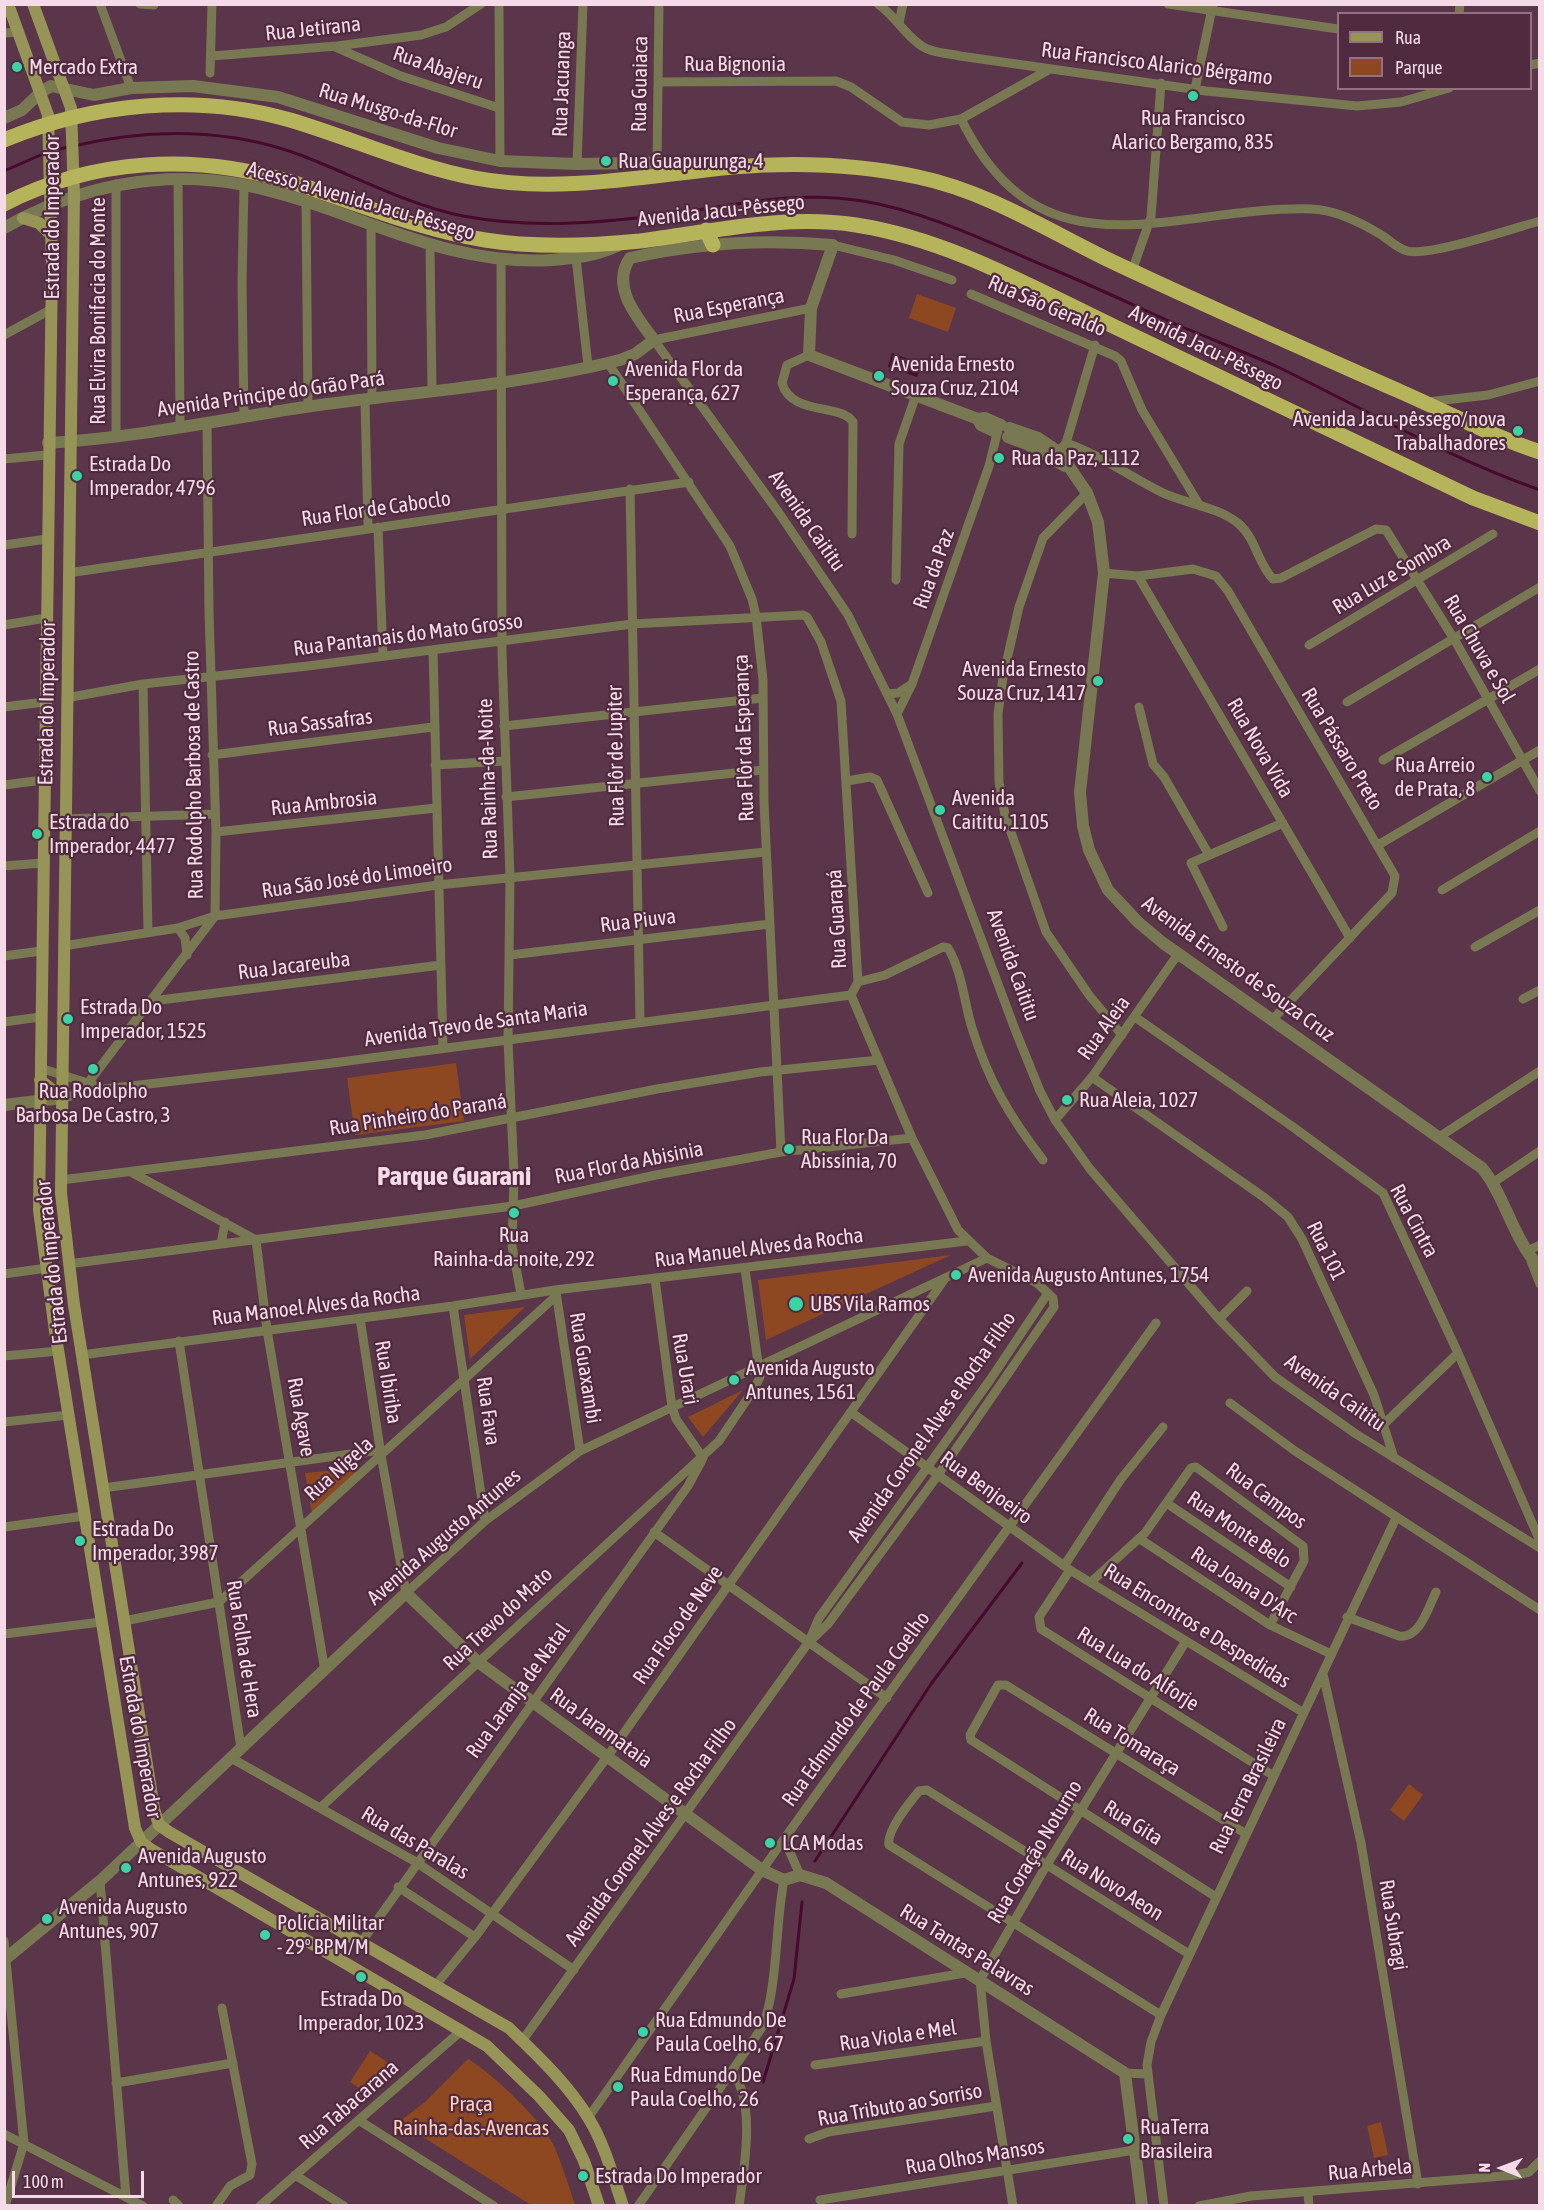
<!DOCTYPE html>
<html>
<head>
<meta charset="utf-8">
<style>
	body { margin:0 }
	#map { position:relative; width:1544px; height:2210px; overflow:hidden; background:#5b3549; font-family:"Asap Condensed",sans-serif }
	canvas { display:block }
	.frame { position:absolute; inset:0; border:6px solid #f4dbe7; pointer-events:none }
	.legend { position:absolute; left:1337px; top:12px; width:195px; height:78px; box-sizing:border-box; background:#502a3e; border:2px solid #927182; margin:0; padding:8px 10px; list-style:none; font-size:18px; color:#f4dbe7 }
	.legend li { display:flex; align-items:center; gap:12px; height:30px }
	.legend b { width:30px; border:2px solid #927182 }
	.north { position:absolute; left:1472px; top:2138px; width:60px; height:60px; -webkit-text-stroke:4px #502a3e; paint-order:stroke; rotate:271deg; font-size:16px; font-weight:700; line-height:24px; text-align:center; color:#f4dbe7 }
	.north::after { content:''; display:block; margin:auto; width:21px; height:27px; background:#f4dbe7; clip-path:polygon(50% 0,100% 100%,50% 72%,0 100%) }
	.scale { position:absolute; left:12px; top:2171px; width:132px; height:27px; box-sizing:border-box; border:3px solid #f4dbe7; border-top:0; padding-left:8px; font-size:18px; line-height:21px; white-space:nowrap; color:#f4dbe7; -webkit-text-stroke:4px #502a3e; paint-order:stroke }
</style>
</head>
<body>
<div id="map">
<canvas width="1544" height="2210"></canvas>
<div class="frame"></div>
<ul class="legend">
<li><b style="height:8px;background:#969557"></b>Rua</li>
<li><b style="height:16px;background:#8d4821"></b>Parque</li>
</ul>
<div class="north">N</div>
<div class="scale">100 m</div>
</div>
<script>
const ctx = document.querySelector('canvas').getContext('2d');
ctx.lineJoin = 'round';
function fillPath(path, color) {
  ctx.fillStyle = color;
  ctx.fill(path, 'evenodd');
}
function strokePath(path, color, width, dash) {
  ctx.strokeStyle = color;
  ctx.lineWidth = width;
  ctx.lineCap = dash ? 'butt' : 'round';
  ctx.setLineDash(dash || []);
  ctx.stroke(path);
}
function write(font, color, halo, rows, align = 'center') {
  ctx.font = font + ' "Asap Condensed",sans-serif';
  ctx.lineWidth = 4.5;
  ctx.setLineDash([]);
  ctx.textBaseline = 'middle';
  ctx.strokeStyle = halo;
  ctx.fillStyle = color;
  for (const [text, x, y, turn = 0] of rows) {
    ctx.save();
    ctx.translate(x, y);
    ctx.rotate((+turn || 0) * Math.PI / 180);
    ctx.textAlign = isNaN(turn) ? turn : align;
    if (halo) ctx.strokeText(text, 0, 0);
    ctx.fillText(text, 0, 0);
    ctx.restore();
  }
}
fillPath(new Path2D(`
	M 917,294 L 956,308 L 948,332 L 909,318 Z
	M 456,1063 L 464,1121 L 355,1135 L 347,1078 Z
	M 951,1255 L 766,1340 L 758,1280 Z
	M 525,1307 L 470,1359 L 464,1315 Z
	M 743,1390 L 703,1437 L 688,1417 Z
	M 360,1468 L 312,1514 L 305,1473 Z
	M 1409,1784 L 1423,1795 L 1404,1821 L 1390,1810 Z
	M 370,2051 L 389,2063 L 370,2095 L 350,2082 Z
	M 468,2059 C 494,2075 543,2121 555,2148 C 563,2167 569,2187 575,2205 L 531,2205 L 399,2122 L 425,2102 Z
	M 1381,2122 L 1388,2155 L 1374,2158 L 1367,2126 Z`), '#8d4821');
fillPath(new Path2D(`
	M 892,353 L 922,364 L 917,377 L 888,367 Z`), '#460a2f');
strokePath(new Path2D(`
	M 74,146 C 149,128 230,128 303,156 C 355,176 408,205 463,216 C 532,229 601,223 671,214 C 736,205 797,190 863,201 C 927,212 986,241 1045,266 C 1091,285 1135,306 1180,326 C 1213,340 1247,353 1280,368 C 1366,410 1449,458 1540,490
	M 51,151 L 68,147
	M 4,171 L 45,153
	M 815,1861 L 931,1684 L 1022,1563
	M 763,2082 L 794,1979 L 802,1902`), '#460a2f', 3);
strokePath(new Path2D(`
	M 100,4 L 131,88
	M 140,4 L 154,5
	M 499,4 L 500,161
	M 878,4 C 894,15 904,33 919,44 C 930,53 947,53 960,56 L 1206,91 L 1357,106 L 1401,102 L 1449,88
	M 1168,4 L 1338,29
	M 1459,14 L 1460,4
	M 899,23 L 903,4
	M 4,33 L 19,32
	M 335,47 L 401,76 L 499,108
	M 212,56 L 337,46 L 421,35 L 446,27 L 481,4
	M 1530,65 L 1540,63
	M 210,73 L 212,4
	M 659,82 L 836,81 L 851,87 L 902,122 L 929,125 L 961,119 L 1050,69
	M 1195,89 L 1213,4
	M 961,119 C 1043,285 1173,205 1312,209 C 1337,210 1362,223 1383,236 C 1390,241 1399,249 1407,251 C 1429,257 1514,228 1540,221
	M 577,164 L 583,4
	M 657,164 L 659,4
	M 178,180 L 180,425
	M 306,204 L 308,407
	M 371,226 L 372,399
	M 833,245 L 894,260 L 952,280
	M 430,246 L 432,391
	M 576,258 L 588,366
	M 501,260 L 502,653 L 510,877 L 508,1040 L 514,1176 L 512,1246 L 521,1294
	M 1132,271 L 1151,217 L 1161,83
	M 971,294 L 1115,356 L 1121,361 L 1142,410 L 1200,506
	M 811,308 L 654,340 L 779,513 L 848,615 L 897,714 L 1016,1032 L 1040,1091 L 1055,1120 L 1090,1169 L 1219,1319 L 1275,1377 L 1356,1434 L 1540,1548
	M 4,335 L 50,310
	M 809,355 L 787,365 L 782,383 C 791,416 841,403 853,422 L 852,534
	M 608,363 L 730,546 L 752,599 L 756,616 L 763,680 L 764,803 L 781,1152
	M 365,400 L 368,528
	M 1427,402 L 1488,395 L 1540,381
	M 244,417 L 242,283 L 244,185
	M 116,437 L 116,184
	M 1066,443 L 1095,345
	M 1055,456 L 1066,443 C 1101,455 1130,477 1163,493 C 1187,504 1219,507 1239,524 C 1256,539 1258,564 1273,579 L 1281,578 L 1376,529 L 1386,530 L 1454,639 L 1540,791
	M 4,459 L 47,455
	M 630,489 L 640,1022
	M 1087,493 L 1043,538 L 1019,607 L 1003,677 L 998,714 L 999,782 L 1005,815 L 1046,932 L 1089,995 L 1122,1035
	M 378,527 L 383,656
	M 4,545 L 47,539
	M 68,573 L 689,482
	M 1104,573 L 1138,576 L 1193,569 L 1216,576 L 1228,591 L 1395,876 L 1392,893 L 1273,1019
	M 1138,576 L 1350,938
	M 896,580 L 899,444 L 916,395
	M 4,625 L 46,618
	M 1309,645 L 1493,534
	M 433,650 L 443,1048
	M 143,684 L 148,932
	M 887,694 L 898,693 L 912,684
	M 66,698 L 143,684 L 308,666 L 632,624 L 803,615 L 807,617 L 821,642 L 841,701 L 858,982 L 851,995
	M 1347,702 L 1540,587
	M 4,707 L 44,702
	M 1139,707 L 1153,764 L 1164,777 L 1209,855
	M 897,714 L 912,684 L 989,466 L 997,434
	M 504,726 L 763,698
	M 212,755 L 433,727
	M 1383,760 L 1540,669
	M 435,765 L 505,761
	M 847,781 L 870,777 L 877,780 L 928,893
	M 4,785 L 43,780
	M 506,797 L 763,770
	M 65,819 L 215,814
	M 216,832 L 436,808
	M 1378,845 L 1540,750
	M 4,866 L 42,863
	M 1442,890 L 1540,831
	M 1223,927 L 1191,863 L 1283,823
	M 178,928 L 185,938 L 187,955
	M 63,946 L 178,928 L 215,916 L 438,885 L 766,852
	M 1475,947 L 1540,910
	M 510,955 L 770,924
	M 4,956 L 41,951
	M 858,982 L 885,975 L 943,947 L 948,948 C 962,971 964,1002 972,1028 C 988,1080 1010,1117 1043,1160
	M 1523,999 L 1540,990
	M 152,1001 L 441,965
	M 1135,1017 L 1293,1127 L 1383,1193 L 1458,1353 L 1540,1541
	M 4,1022 L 40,1017
	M 40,1068 L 94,1085
	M 1092,1077 L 1265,1198 L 1288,1217 L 1302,1239 L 1374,1395 L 1394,1458
	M 88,1083 L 215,916 L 216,832 L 209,612 L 207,423
	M 62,1098 L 104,1089 L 325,1064 L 851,995
	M 1055,1120 L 1092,1077 L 1178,954
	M 1439,1137 L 1540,1071
	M 131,1172 L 256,1240 L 267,1330 L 325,1671
	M 61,1180 L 425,1135 L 657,1089 L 760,1072 L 879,1060
	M 1494,1182 L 1540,1151
	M 221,1244 L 225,1222
	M 1527,1251 L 1540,1245
	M 1531,1261 L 1540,1284
	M 68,1264 L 513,1206 L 656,1175 L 781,1152 L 912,1138
	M 4,1274 L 47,1268
	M 655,1279 L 672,1407 L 676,1419 L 703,1458
	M 556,1292 L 580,1451
	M 453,1306 L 485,1521
	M 360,1318 L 381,1455 L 406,1593 L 485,1521 L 580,1451 L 987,1258
	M 1219,1319 L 1247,1291
	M 179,1341 L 241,1748
	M 81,1355 L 453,1306 L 555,1290 L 967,1241
	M 4,1356 L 59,1351
	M 1230,1403 L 1295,1451 L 1540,1610
	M 852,1413 L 1070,1570 L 1304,1713
	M 4,1422 L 69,1415
	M 1384,1424 L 1458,1353
	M 103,1488 L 380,1450
	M 1168,1504 L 1291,1587
	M 4,1527 L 84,1516
	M 654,1532 L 887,1698
	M 1140,1539 L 1270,1625 L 1331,1654
	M 1064,1566 L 1121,1479 L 1163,1427
	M 1070,1570 L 1039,1617 L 1041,1629 L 1274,1776
	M 1091,1582 L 1145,1533 L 1191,1468 L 1196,1467 L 1303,1546 L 1304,1561 L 1270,1625
	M 1347,1617 L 1399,1636 C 1420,1639 1428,1608 1436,1592
	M 124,1621 L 219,1602 L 556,1296
	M 4,1634 L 101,1622
	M 810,1639 L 819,1618 L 990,1380 L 1048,1293
	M 1323,1674 L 1361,1843 L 1418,2184
	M 231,1758 L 416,1862 L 574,1970
	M 320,1808 L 719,1441 L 754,1389 L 760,1377 L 745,1269
	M 784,1839 L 800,1875
	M 100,1881 L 126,2197
	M 398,1887 L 475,1937
	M 1216,1897 L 971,1740 L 970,1735 L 998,1685 L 1006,1685 L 1246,1834
	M 4,1941 L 24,2143 L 5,2206
	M 360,1944 L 688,1486 L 702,1460
	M 435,1986 L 475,1937 L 607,1757 L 944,1280
	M 841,1994 L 965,1973
	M 1161,2015 L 889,1845 C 886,1831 910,1802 919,1791 L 927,1790 L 1189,1954
	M 522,2041 L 808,1643 L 828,1624 L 938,1475 L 1054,1307 L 1053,1298 L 1037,1283 L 987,1258 L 958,1230 L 912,1138 L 851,995
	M 815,2065 L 986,2041
	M 733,2073 C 756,2103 744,2170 739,2206
	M 1125,2073 L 1147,2074
	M 116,2083 L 233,2063
	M 588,2118 L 784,1839 L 1156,1323
	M 360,2121 L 494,2206
	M 4,2134 L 143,2206
	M 809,2139 L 828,2132 L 996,2106
	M 295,2175 L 344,2206
	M 1308,2193 L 1309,2206
	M 173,2200 L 179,2206
	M 820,2200 L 1135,2150
	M 216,2206 L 230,2186 L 250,2175 L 252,2164 L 222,2008
	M 260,2206 L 461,2031
	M 638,2206 L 763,2026 C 778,1985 775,1926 784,1880
	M 1013,2206 L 986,2041 L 980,1980 L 1046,1866 L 1186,1641
	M 1164,2206 L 1147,2065 L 1151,2042 L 1161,2015 L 1396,1518
	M 1199,2206 L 1251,2196 L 1516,2175 L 1529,2172 L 1540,2161`), '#787852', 9);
strokePath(new Path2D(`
	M 4,118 L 22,110 L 41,92 L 51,86 L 94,95 L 131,88 L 193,86 L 278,97 L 438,148 L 500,161 L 577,164 L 687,162 L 714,166
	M 4,228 C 78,186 161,169 245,185 C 350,206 439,267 551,260 C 575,258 595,256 617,246
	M 978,419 L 985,418 L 1001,425
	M 1009,428 L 1038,438 L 1059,452 L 1087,493 L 1098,522 L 1104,573 L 1080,792 L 1083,826 L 1089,850 L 1108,890 L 1138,922 L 1163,943 L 1482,1168 C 1506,1198 1513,1239 1540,1268
	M 1008,437 L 1027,444 L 1065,466
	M 48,443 C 134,438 219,420 305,407 C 409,392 517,386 620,360 L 635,354 L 654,340 C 638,318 610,287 630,258 C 695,243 766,239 833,245 L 811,308 L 809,355 L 978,419 L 981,425 L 996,432
	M 4,1105 L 62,1098
	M 4,1960 L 100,1881 L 406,1593 L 478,1662 L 762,1870 L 784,1880 L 800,1875 L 826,1883 L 1125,2073 L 1142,2206`), '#787852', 12);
strokePath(new Path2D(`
	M 8,4 L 48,115 L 52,267 L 39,1210 L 55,1331 L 135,1828 L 141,1842 L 152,1850 L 487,2046 L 539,2096 L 569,2130 L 584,2161 L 599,2206
	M 33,4 L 71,108 L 74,195 L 61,1193 L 74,1305 L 154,1809 L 159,1825 L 169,1832 L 509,2028 C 537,2055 569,2085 589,2119 C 605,2145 613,2177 623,2206
	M 23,218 L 39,223 L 51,235
	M 40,1080 L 62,1098`), '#969557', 12);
strokePath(new Path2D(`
	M 4,140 C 93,103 197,93 290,120 C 351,138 412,166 475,178 C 559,194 650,175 733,167 C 795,162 857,164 918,177 C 986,191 1049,231 1111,261 C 1206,306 1302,348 1399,391 C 1445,411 1491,436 1540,452
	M 4,204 C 94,158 196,153 291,182 C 355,202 418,229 485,240 C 535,248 589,246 640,241 C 711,232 784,214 856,225 C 948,239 1033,288 1115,327 C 1235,384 1354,442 1473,498 L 1540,523
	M 706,230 L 713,245`), '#b6b45a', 15);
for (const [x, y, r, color] of [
	[17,67,6,"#3ad4a5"],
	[1193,96,6,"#3ad4a5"],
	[606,161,6,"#3ad4a5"],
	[879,376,6,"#3ad4a5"],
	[613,381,6,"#3ad4a5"],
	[1518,431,6,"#3ad4a5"],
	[999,458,6,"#3ad4a5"],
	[77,476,6,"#3ad4a5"],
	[1098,681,6,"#3ad4a5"],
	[1487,777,6,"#3ad4a5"],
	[940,810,6,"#3ad4a5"],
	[37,834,6,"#3ad4a5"],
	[68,1019,6,"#3ad4a5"],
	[93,1069,6,"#3ad4a5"],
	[1067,1100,6,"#3ad4a5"],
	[789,1149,6,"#3ad4a5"],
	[514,1213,6,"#3ad4a5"],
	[956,1275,6,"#3ad4a5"],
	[796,1304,8,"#3ad4a5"],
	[734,1380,6,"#3ad4a5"],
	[80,1541,6,"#3ad4a5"],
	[770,1843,6,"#3ad4a5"],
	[126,1868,6,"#3ad4a5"],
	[47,1919,6,"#3ad4a5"],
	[265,1935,6,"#3ad4a5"],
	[361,1977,6,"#3ad4a5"],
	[643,2032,6,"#3ad4a5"],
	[618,2087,6,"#3ad4a5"],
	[1128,2139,6,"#3ad4a5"],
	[583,2176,6,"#3ad4a5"]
]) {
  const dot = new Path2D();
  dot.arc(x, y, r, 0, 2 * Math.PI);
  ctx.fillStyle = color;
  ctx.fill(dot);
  strokePath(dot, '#502a3e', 2);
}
write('21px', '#f4dbe7', '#502a3e', [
	["Rua Jetirana",313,29,-6],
	["Rua Bignonia",735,64],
	["Rua Francisco Alarico Bérgamo",1157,64,7],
	["Rua Abajeru",438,68,19],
	["Rua Jacuanga",562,84,-88],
	["Rua Guaiaca",640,84,-89],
	["Rua Musgo-da-Flor",388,111,17],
	["Acesso a Avenida Jacu-Pêssego",361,201,16],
	["Avenida Jacu-Pêssego",721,211,-6],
	["Estrada do Imperador",52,217,-90],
	["Rua Esperança",729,306,-11],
	["Rua São Geraldo",1047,306,23],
	["Rua Elvira Bonifacia do Monte",98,311,-90],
	["Avenida Jacu-Pêssego",1206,348,26],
	["Avenida Principe do Grão Pará",271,394,-8],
	["Rua Flor de Caboclo",376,509,-8],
	["Avenida Caititu",807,521,55],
	["Rua da Paz",934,569,-70],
	["Rua Luz e Sombra",1392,575,-31],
	["Rua Pantanais do Mato Grosso",408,635,-7],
	["Rua Chuva e Sol",1479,649,60],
	["Estrada do Imperador",47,703,-89],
	["Rua Sassafras",320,723,-7],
	["Rua Flôr da Esperança",744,738,-92],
	["Rua Nova Vida",1260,748,60],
	["Rua Pássaro Preto",1342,749,59],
	["Rua Flôr de Jupiter",616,756,-91],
	["Rua Rodolpho Barbosa de Castro",194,775,-91],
	["Rua Rainha-da-Noite",488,779,-92],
	["Rua Ambrosia",324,803,-6],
	["Rua São José do Limoeiro",357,878,-8],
	["Rua Guarapá",837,919,-93],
	["Rua Piuva",638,921,-7],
	["Avenida Caititu",1013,965,70],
	["Rua Jacareuba",294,966,-7],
	["Avenida Ernesto de Souza Cruz",1238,969,36],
	["Avenida Trevo de Santa Maria",476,1024,-8],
	["Rua Aleia",1104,1028,-54],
	["Rua Pinheiro do Paraná",418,1115,-9],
	["Rua Flor da Abisinia",629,1163,-11],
	["Rua Cintra",1414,1221,62],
	["Rua Manuel Alves da Rocha",759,1248,-7],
	["Rua 101",1326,1251,64],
	["Estrada do Imperador",52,1262,-96],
	["Rua Manoel Alves da Rocha",316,1306,-7],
	["Rua Guaxambi",585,1368,81],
	["Rua Urari",685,1369,80],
	["Rua Ibiriba",388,1382,81],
	["Avenida Caititu",1335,1393,35],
	["Rua Fava",488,1411,82],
	["Rua Agave",301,1417,80],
	["Avenida Coronel Alves e Rocha Filho",932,1427,-55],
	["Rua Nigela",339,1469,-42],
	["Rua Benjoeiro",986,1488,36],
	["Rua Campos",1266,1496,37],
	["Rua Monte Belo",1239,1530,34],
	["Avenida Augusto Antunes",444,1537,-41],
	["Rua Joana D'Arc",1244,1585,33],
	["Rua Trevo do Mato",498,1619,-43],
	["Rua Floco de Neve",678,1625,-55],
	["Rua Encontros e Despedidas",1197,1626,32],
	["Rua Folha de Hera",244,1649,81],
	["Rua Lua do Alforje",1138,1669,32],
	["Rua Laranja de Natal",518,1691,-54],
	["Rua Edmundo de Paula Coelho",856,1709,-54],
	["Rua Jaramataia",601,1728,36],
	["Estrada do Imperador",140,1737,80],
	["Rua Tomaraça",1132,1742,32],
	["Rua Terra Brasileira",1248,1786,-64],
	["Rua Gita",1133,1823,32],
	["Avenida Coronel Alves e Rocha Filho",651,1832,-54],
	["Rua das Paralas",415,1843,31],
	["Rua Coração Noturno",1035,1852,-59],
	["Rua Novo Aeon",1112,1885,32],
	["Rua Subragi",1393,1925,81],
	["Rua Tantas Palavras",967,1950,32],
	["Rua Viola e Mel",898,2036,-8],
	["Rua Tabacarana",349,2105,-41],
	["Rua Tributo ao Sorriso",900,2105,-10],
	["Rua Olhos Mansos",975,2157,-9],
	["Rua Arbela",1370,2170,-5]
]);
write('21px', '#f4dbe7', '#502a3e', [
	["Mercado Extra",29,67],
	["Rua Francisco",1193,118,"center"],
	["Alarico Bergamo, 835",1193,142,"center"],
	["Rua Guapurunga, 4",618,161],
	["Avenida Ernesto",891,364],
	["Souza Cruz, 2104",891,388],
	["Avenida Flor da",625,369],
	["Esperança, 627",625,393],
	["Avenida Jacu-pêssego/nova",1506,419,"right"],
	["Trabalhadores",1506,443,"right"],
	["Rua da Paz, 1112",1011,458],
	["Estrada Do",89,464],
	["Imperador, 4796",89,488],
	["Avenida Ernesto",1086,669,"right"],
	["Souza Cruz, 1417",1086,693,"right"],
	["Rua Arreio",1475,765,"right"],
	["de Prata, 8",1475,789,"right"],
	["Avenida",952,798],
	["Caititu, 1105",952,822],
	["Estrada do",49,822],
	["Imperador, 4477",49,846],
	["Estrada Do",80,1007],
	["Imperador, 1525",80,1031],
	["Rua Rodolpho",93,1091,"center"],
	["Barbosa De Castro, 3",93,1115,"center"],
	["Rua Aleia, 1027",1079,1100],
	["Rua Flor Da",801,1137],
	["Abissínia, 70",801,1161],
	["Rua",514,1235,"center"],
	["Rainha-da-noite, 292",514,1259,"center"],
	["Avenida Augusto Antunes, 1754",968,1275],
	["UBS Vila Ramos",810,1304],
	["Avenida Augusto",746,1368],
	["Antunes, 1561",746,1392],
	["Estrada Do",92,1529],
	["Imperador, 3987",92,1553],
	["LCA Modas",782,1843],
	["Avenida Augusto",138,1856],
	["Antunes, 922",138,1880],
	["Avenida Augusto",59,1907],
	["Antunes, 907",59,1931],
	["Polícia Militar",277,1923],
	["- 29º BPM/M",277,1947],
	["Estrada Do",361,1999,"center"],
	["Imperador, 1023",361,2023,"center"],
	["Rua Edmundo De",655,2020],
	["Paula Coelho, 67",655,2044],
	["Rua Edmundo De",630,2075],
	["Paula Coelho, 26",630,2099],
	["RuaTerra",1140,2127],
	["Brasileira",1140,2151],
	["Estrada Do Imperador",595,2176]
], 'left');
write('21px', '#ffd0ba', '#502a3e', [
	["Praça",471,2104],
	["Rainha-das-Avencas",471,2128]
]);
write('bold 27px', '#f4dbe7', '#502a3e', [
	["Parque Guarani",454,1176]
]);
</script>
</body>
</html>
